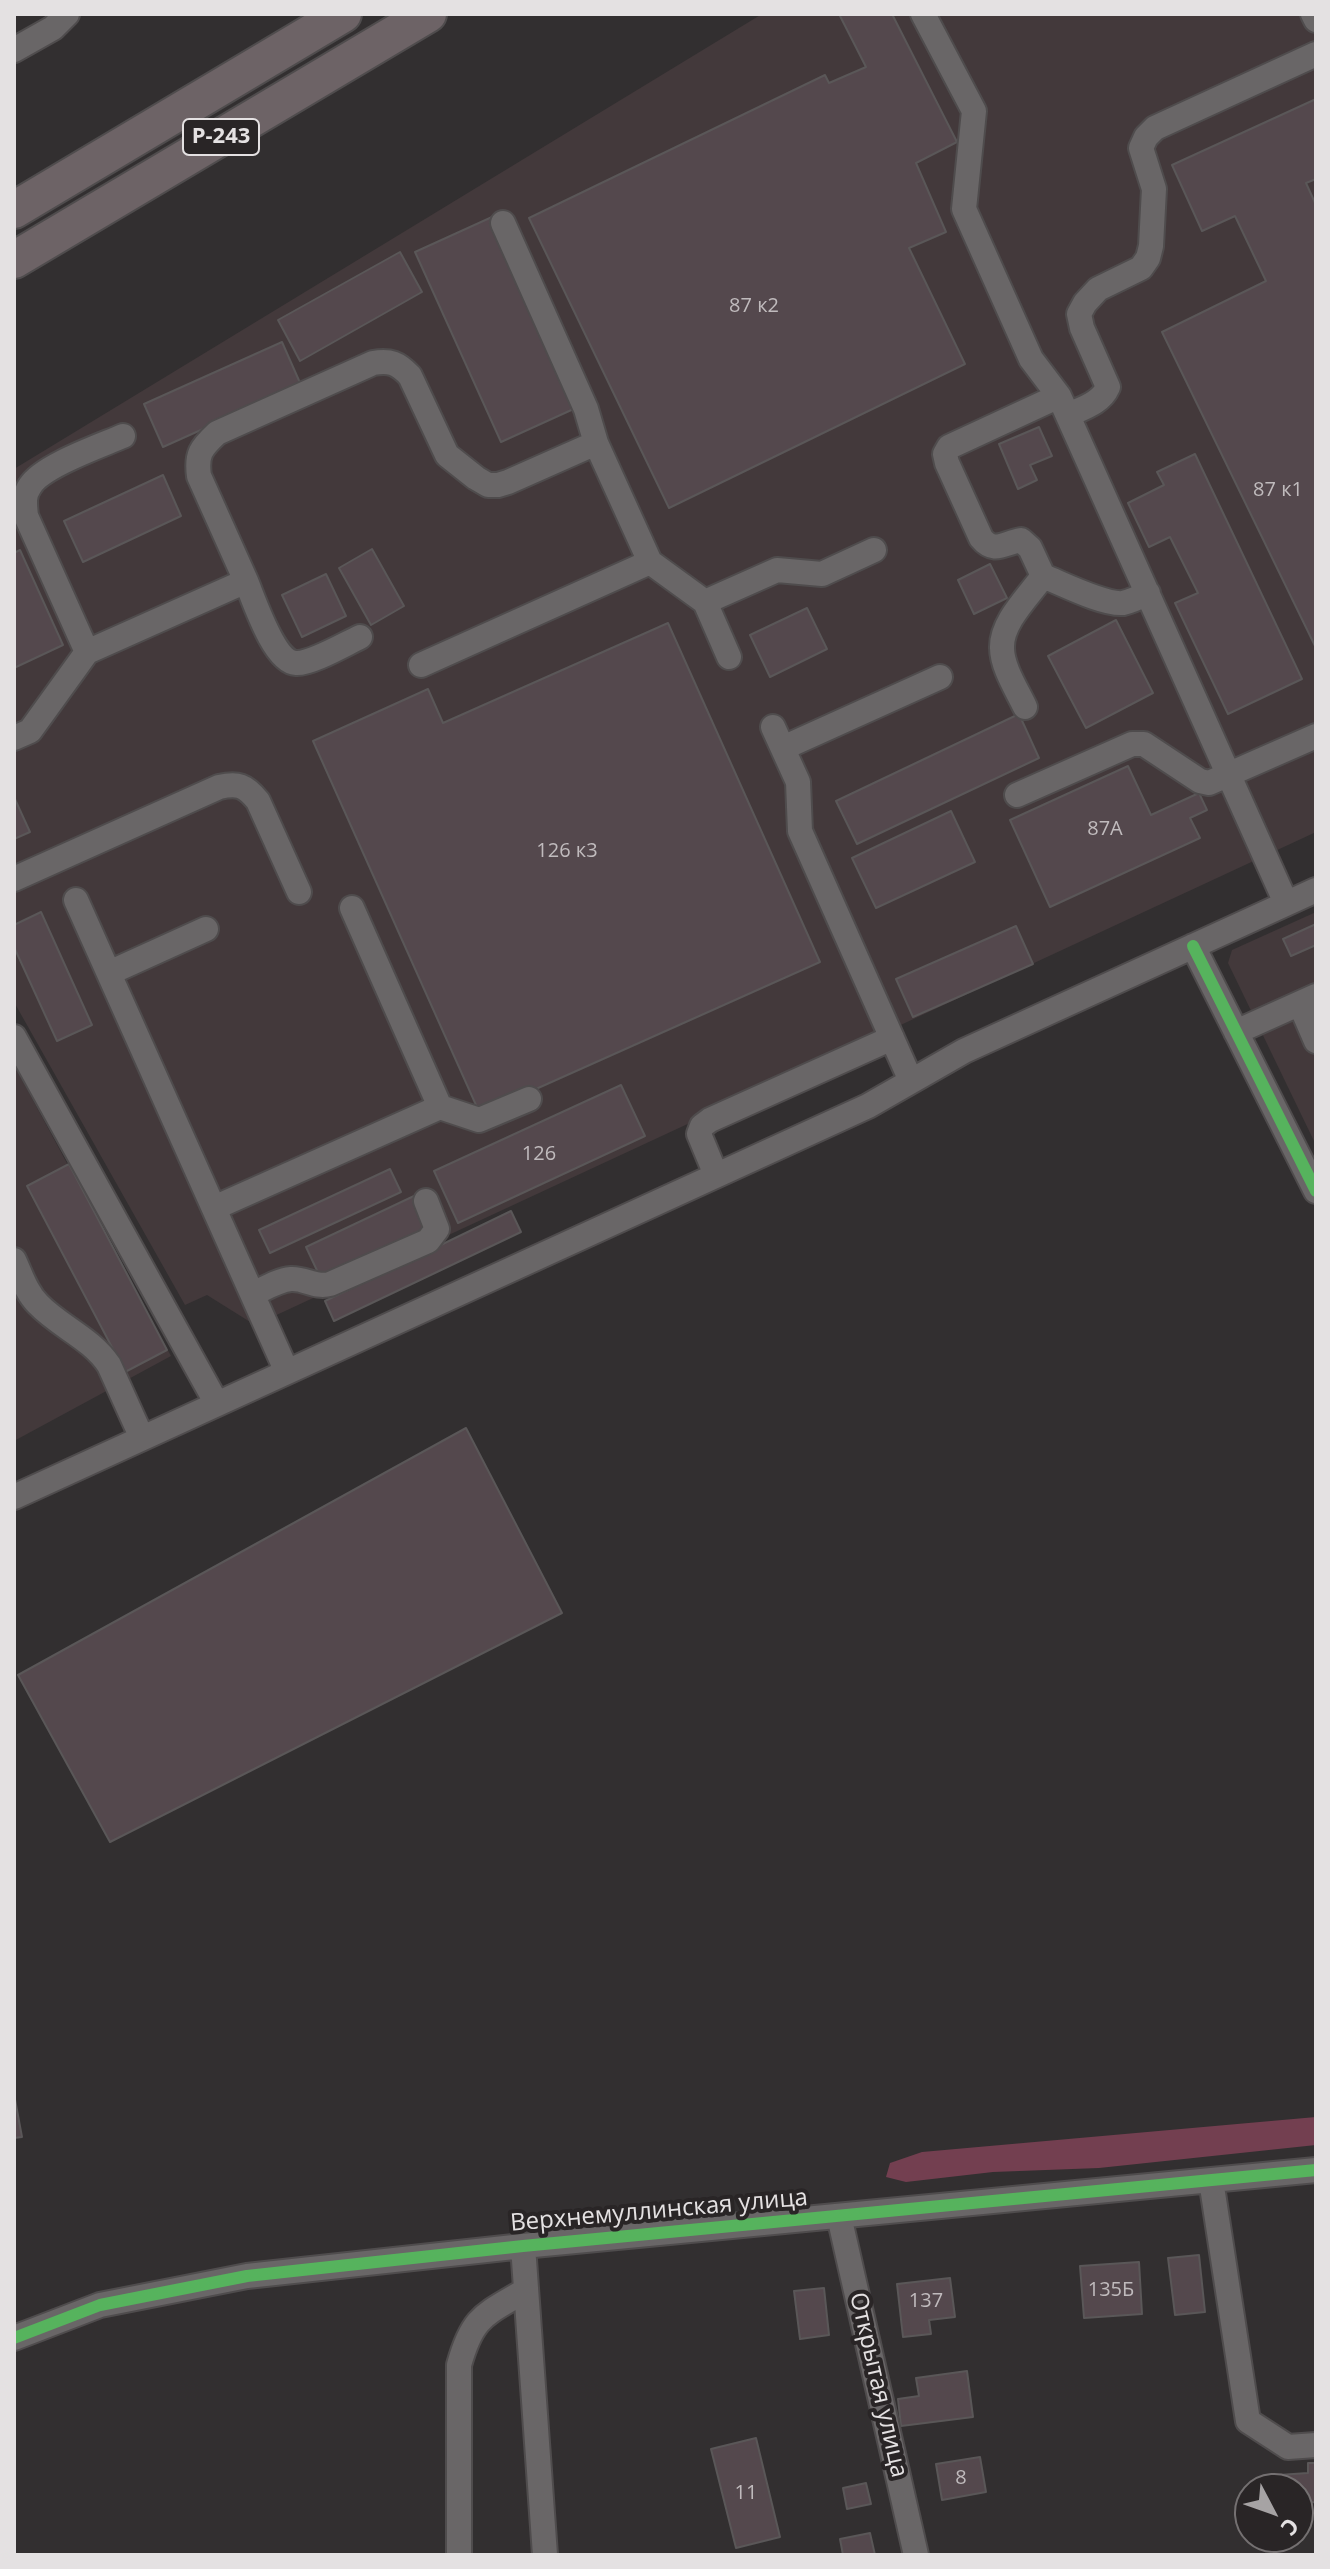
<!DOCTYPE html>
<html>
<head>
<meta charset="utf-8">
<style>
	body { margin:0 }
	#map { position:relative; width:1330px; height:2569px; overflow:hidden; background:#322f30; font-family:"Open Sans",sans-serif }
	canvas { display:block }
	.frame { position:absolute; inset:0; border:16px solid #e4e1e2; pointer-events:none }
	.north { position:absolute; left:1234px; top:2473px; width:80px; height:80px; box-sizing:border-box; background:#292526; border:2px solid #747071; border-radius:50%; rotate:131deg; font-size:22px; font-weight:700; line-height:32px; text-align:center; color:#e4e1e2 }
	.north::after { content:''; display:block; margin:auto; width:28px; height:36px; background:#a6a3a4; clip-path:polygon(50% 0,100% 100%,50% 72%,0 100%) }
</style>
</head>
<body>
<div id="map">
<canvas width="1330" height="2569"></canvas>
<div class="frame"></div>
<div class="north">С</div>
</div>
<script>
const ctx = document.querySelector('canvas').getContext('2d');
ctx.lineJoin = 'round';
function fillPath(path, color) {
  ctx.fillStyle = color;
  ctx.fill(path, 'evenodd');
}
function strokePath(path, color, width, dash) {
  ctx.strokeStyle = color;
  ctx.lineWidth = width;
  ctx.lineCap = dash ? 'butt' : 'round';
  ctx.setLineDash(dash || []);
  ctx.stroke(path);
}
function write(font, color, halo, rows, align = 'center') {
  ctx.font = font + ' "Open Sans",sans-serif';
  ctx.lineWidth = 8;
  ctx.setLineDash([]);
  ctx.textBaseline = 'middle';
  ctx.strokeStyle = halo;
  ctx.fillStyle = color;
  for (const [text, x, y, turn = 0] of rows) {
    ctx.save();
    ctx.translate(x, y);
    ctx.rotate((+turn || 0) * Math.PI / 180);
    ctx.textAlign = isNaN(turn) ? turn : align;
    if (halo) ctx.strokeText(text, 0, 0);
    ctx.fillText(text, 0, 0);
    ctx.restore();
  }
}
fillPath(new Path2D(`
	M 762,14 L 1316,14 L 1316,832 L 255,1325 L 207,1295 L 185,1305 L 14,1002 L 14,469 Z
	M 1316,912 L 1316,1140 L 1314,1141 L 1228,963 L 1232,950 Z
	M 14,1065 L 171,1356 L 14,1441 Z`), '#43393b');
fillPath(new Path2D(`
	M 1316,2117 L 1316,2145 L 1099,2168 L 993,2172 L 906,2182 L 886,2177 L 890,2163 L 922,2152 Z`), '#733f50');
const building = new Path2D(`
	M 839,14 L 892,14 L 957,142 L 916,163 L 946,232 L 909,248 L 965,364 L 669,508 L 529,218 L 825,75 L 829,83 L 866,67 Z
	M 1316,99 L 1316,179 L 1306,183 L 1316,205 L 1316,648 L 1162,332 L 1266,281 L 1235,216 L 1202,231 L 1172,165 Z
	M 492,217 L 578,407 L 501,442 L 415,252 Z
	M 400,252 L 422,292 L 300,361 L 278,320 Z
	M 282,342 L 301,385 L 163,447 L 144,404 Z
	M 1039,427 L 1052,456 L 1030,465 L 1037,480 L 1018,489 L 999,444 Z
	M 1195,454 L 1302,679 L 1228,714 L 1175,603 L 1198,593 L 1170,537 L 1149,547 L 1128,503 L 1164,485 L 1157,472 Z
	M 163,475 L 181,516 L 83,562 L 64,521 Z
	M 372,549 L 404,606 L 371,625 L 339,568 Z
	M 20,550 L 63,645 L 14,668 L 14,553 Z
	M 990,564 L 1007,598 L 974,614 L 958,580 Z
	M 326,574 L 346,616 L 302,637 L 282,595 Z
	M 807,608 L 827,649 L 770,677 L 750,635 Z
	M 1116,620 L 1153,693 L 1086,728 L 1048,656 Z
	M 668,623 L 820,962 L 480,1114 L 313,741 L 428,689 L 443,723 Z
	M 1019,714 L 1039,758 L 857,844 L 836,801 Z
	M 1128,766 L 1151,815 L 1199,793 L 1207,810 L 1190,818 L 1200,838 L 1050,907 L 1010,820 Z
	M 14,797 L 30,832 L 14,839 Z
	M 951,811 L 975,862 L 876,908 L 852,858 Z
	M 41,912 L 92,1025 L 57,1041 L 14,947 L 14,925 Z
	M 1316,924 L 1316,945 L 1291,956 L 1283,939 Z
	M 1016,926 L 1033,964 L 913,1017 L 896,979 Z
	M 621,1085 L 645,1136 L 458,1223 L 434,1171 Z
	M 69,1164 L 167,1350 L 125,1372 L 27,1186 Z
	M 390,1169 L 401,1192 L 270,1253 L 259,1230 Z
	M 414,1196 L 429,1229 L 321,1279 L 306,1247 Z
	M 511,1211 L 521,1232 L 334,1321 L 325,1301 Z
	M 466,1428 L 562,1613 L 110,1842 L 18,1675 Z
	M 14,2094 L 22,2137 L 14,2138 Z
	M 1199,2255 L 1205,2312 L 1175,2315 L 1168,2258 Z
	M 1139,2262 L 1142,2314 L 1084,2318 L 1080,2266 Z
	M 950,2278 L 955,2317 L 929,2320 L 931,2334 L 903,2337 L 897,2284 Z
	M 824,2288 L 829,2335 L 800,2339 L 794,2291 Z
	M 967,2371 L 973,2417 L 901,2426 L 898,2399 L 919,2396 L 916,2378 Z
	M 756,2438 L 780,2537 L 736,2548 L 711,2449 Z
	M 980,2457 L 986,2492 L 942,2500 L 936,2464 Z
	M 1308,2463 L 1316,2463 L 1316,2502 L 1298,2503 L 1298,2489 L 1265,2489 L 1264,2476 L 1308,2473 Z
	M 866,2483 L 871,2504 L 847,2509 L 843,2488 Z
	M 870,2533 L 875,2555 L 843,2555 L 840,2539 Z`);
fillPath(building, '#54484d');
strokePath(building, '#5a5758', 2);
const minor = new Path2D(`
	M 923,14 L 974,111 L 964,209 L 1031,359 L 1059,396 L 1286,903
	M 1313,14 L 1316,20
	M 14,50 L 53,28 L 67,14
	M 503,223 L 586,409 L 596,443
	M 1059,396 L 949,447 L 945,454 L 947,463 L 981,538 C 994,554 1004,543 1021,540 L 1030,548 L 1043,576 C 1063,584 1104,605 1123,603 C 1132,601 1140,597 1148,593
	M 1068,415 C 1083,408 1101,403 1108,387 L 1082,328 L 1079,314 L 1085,303 L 1098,289 L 1141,268 L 1148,258 L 1151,246 L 1154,189 L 1141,148 L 1146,137 L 1155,128 L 1316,54
	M 246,581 L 199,476 C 196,454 201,448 217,433 L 373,363 C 390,360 398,363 410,376 L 447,455 L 476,478 L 488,485 L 498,485 L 508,482 L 596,443 L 650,562 L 705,602 L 729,657
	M 705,602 L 777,570 L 822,574 L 874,550
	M 87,652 L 26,516 C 25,505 23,496 30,486 C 42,466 100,446 123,436
	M 421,665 L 650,562
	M 1025,707 C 1017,690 1002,667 1002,648 C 1001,622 1029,596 1043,576
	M 773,727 L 798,782 L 800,831 L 911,1081
	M 14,738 L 30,731 L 87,652 L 246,581 C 254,600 274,662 296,663 C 311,664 345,644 360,637
	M 783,748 L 940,677
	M 1017,795 L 1132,744 L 1144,744 L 1200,781 L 1209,783 L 1316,736
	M 14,879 L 219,787 C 238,783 245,785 258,801 L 299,892
	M 76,900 L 287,1372
	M 1193,946 L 1316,1191
	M 109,973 L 206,929
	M 1300,1004 L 1316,1041
	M 1236,1032 L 1316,996
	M 14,1037 L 217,1404
	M 440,1107 L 479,1120 L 529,1099
	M 716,1175 L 699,1134 L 702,1126 L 710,1120 L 892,1038
	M 214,1208 L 440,1107 L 352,908
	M 14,1260 C 21,1275 26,1292 38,1304 C 60,1327 91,1338 109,1365 L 142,1438
	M 253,1294 C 264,1289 278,1280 291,1279 C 305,1278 315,1288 330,1284 L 428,1241 L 437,1229 L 426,1201
	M 14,1497 L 868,1106 L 964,1051 L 1316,890
	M 1211,2180 L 1248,2421 L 1288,2447 L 1316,2445
	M 839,2216 L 916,2555
	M 523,2246 L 545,2555
	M 14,2338 L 100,2305 L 247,2276 L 523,2246 L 1316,2170
	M 459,2555 L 459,2365 C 473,2315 485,2315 526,2290`);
const highway = new Path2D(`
	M 14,210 L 343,14
	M 14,260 L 428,14`);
strokePath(minor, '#4f4c4d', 28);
strokePath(highway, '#4f4c4d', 40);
strokePath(minor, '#696667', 24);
strokePath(highway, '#6d6366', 36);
strokePath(new Path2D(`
	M 1193,946 L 1316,1191
	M 14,2338 L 100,2305 L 247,2276 L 523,2246 L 1316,2170`), '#56b35d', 12);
write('20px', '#c0bbbd', null, [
	["87 к2",754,306],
	["87 к1",1278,490],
	["87А",1105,829],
	["126 к3",567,851],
	["126",539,1154],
	["135Б",1111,2290],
	["137",926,2301],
	["8",961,2478],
	["11",746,2493]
]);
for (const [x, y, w] of [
	[221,137,76]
]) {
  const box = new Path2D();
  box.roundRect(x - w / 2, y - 18, w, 36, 6);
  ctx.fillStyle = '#292526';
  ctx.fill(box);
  strokePath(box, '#e4e1e2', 2);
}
write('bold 22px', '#e4e1e2', null, [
	["Р-243",221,137]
]);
write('24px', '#e4e1e2', '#292526', [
	["Верхнемуллинская улица",659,2211,-5],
	["Открытая улица",878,2385,77]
]);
</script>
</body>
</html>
